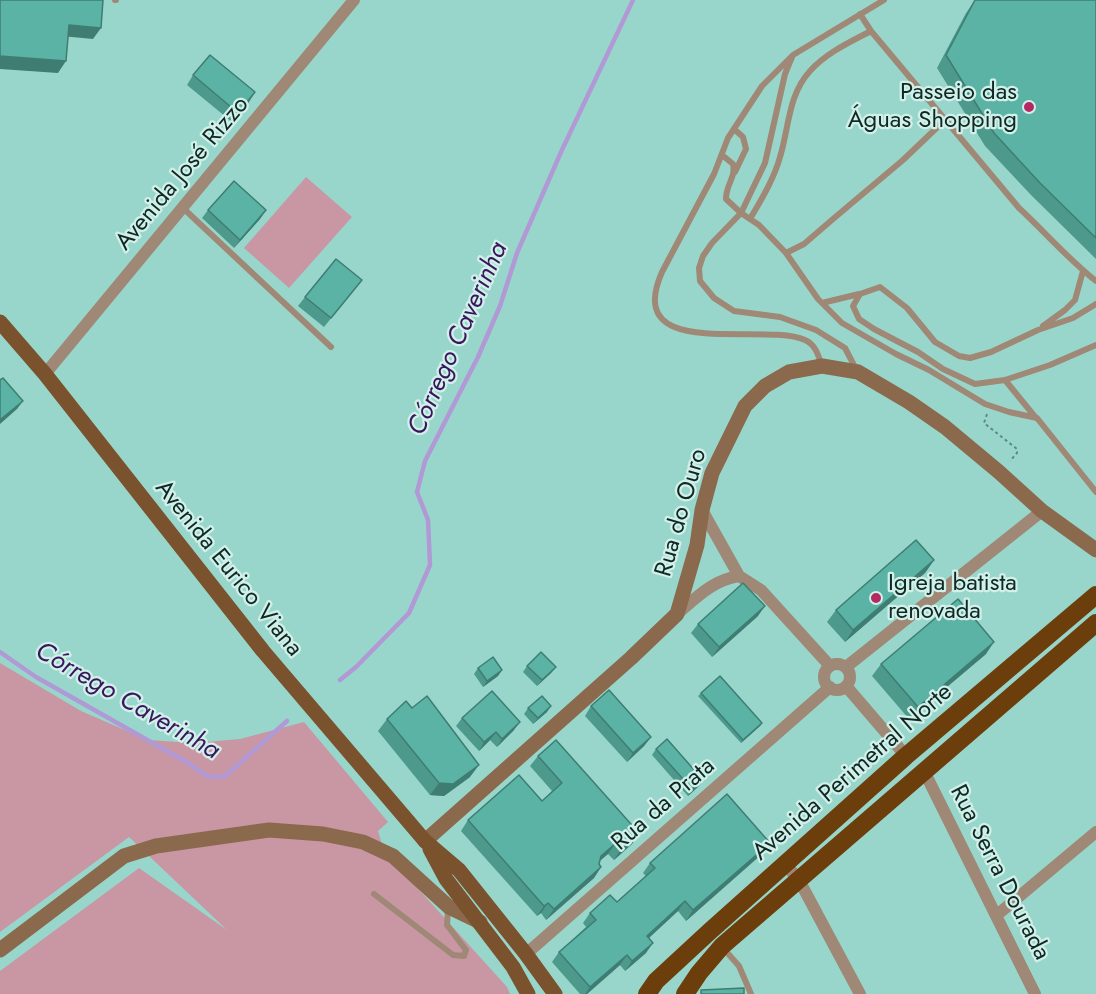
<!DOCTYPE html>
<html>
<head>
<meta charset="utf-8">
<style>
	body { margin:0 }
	canvas { display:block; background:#98d6cb }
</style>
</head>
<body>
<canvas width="1096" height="994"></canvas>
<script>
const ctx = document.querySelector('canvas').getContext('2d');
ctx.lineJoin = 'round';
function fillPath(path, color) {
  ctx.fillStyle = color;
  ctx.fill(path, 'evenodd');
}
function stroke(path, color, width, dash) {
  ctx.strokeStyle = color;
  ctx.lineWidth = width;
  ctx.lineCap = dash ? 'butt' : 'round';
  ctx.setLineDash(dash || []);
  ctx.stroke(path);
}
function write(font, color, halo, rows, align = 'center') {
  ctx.font = font + ' Jost,sans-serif';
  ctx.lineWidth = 4.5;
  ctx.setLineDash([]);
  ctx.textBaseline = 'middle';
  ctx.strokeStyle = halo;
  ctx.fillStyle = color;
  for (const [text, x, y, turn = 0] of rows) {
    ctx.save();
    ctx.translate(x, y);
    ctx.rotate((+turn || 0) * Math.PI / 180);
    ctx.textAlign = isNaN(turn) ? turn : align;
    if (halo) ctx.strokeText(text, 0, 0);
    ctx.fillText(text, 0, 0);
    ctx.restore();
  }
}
fillPath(new Path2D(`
	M 306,177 L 352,217 L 289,288 L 244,248 Z
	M 0,663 L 81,711 L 148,740 L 194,743 L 240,739 L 304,722 L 388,822 L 378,831 L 384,851 L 507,987 L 510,994 L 0,994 L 0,971 L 139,868 L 227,930 L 129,837 L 0,932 Z`), '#c996a3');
stroke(new Path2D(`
	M 0,652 L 36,677 L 188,763 L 207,776 L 224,777 L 287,721
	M 340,680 L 356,667 L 409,613 L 430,565 L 428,520 L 417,492 L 425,461 L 478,357 L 500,306 L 517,253 L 561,152 L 633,0`), '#b099d5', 4.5);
stroke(new Path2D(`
	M 987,414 L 984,423 L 1017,449 L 1017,453 L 1010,461`), '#5c8a82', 2, [3, 3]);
stroke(new Path2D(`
	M 115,0 L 116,0
	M 860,14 L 871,31 L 1019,208 C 1045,232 1068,259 1096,281
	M 792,57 L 785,74 L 765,163 L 741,213 L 712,243 L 703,256 L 699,268 L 700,281 L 714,298 L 734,311 L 780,317 L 816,330 L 845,348 L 856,369
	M 734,129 L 743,137 L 746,149 L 735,172
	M 722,155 L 733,164 C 736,178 726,184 726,199 L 741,213 L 759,225 L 786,253 L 818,299 L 842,323 L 896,354 L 929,370 L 985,404 L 1009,412 L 1037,418 L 1096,492
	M 183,208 L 331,347
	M 750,219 C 761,200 774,179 780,157 C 789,128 788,95 810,71 C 826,53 850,42 871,31
	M 786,253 L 804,244 L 833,219 L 903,160 L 946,119
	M 822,303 L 859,294
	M 1096,304 L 1073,318 L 1038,330 L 991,352 L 970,358 L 959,356 L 935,342 L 907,308 L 880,287 L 860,294 L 853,306 L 859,319 L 874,329 L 918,352 L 943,369 L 975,384 L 1005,380 L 1050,365 L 1096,345
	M 1043,326 L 1065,310 L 1075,300 L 1083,271
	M 822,366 C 818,355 816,345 805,340 C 762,321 622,363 662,272 L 714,174 L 728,138 L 762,86 L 793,55 L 884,0
	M 1005,380 L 1036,418
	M 374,894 L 453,955 L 464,956 L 466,950 L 447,925 L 448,909
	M 724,949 L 739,966 L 751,994`), '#9f8875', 6);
stroke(new Path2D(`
	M 45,374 L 354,0
	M 702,510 L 739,576
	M 677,614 C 697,597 713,580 739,576 L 761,590 L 830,666
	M824 677a13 13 0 1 1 26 0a13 13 0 1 1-26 0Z
	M 846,667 L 1042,511
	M 846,686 L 906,756
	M 924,771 L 1035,994
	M 786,865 L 799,880 L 860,994
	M 997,915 L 1096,832
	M 526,954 L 830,687`), '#9f8875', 12);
stroke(new Path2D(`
	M 425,841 L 631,658 L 677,614 L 697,545 L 702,510 L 712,473 L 745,406 L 765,386 L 789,372 L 822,366 L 858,372 L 909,402 L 945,427 L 999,472 L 1042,511 L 1096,550
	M 0,950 L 124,856 L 156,846 L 269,830 L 323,834 L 363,842 L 393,856 L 449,907 L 480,922`), '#8a694c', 15);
stroke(new Path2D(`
	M 0,322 L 45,374 L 263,651 L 425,841 L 459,870 L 526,954 L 555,994
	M 430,849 L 446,879 L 513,967 L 528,994`), '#7a522d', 15);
stroke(new Path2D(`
	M 647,994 L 656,981 L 709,932 L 906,756 L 1096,595
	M 685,994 L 699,973 L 722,946 L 1096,623`), '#6c3e0b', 18);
fillPath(new Path2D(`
	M 975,0 L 1096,0 L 1096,259 L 1031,195 L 985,146 L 937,68 L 966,13 Z
	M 193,75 L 249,102 L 232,122 L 187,85 Z
	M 208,210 L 266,210 L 260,219 L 234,248 L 202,218 Z
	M 355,289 L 324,327 L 298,306 L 305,297 Z
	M 934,560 L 925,573 L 845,642 L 827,622 L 836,610 Z
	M 758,616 L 712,657 L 691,633 L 698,624 Z
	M 986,654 L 909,719 L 872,676 L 881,664 Z
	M 527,666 L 556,667 L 551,673 L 537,686 L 523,672 Z
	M 478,668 L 502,670 L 498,676 L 483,687 L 474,674 Z
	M 701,693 L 762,723 L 760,726 L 741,743 L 698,696 Z
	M 591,706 L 651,737 L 644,746 L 627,762 L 585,716 Z
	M 528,708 L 547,712 L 533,724 L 524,714 Z
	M 462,718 L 514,730 L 497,747 L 490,740 L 479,751 L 456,726 Z
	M 387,719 L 470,777 L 444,796 L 430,795 L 378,731 Z
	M 656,749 L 699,786 L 688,796 L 652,755 Z
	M 538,756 L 632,844 L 614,860 L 608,854 L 599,861 L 599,864 L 601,867 L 594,878 L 546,920 L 541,913 L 537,916 L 461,831 L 468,820 L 542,801 L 552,791 L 530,766 Z
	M 763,853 L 686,921 L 678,911 L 649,938 L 646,953 L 625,971 L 620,965 L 587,994 L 580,994 L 552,962 L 559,952 L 586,927 L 583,923 L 590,913 L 617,902 L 646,876 L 643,873 L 650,863 Z`), '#4d9a8d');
fillPath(new Path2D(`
	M 69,25 L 101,28 L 93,39 L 61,36 Z
	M 0,56 L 66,61 L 58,73 L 0,69 Z
	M 255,92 L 249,102 L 232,122 L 238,113 Z
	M 266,210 L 260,219 L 234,248 L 240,240 Z
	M 23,401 L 17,409 L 0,424 L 0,420 Z
	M 934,560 L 925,573 L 845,642 L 853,630 Z
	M 765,606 L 758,616 L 712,657 L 719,647 Z
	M 994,642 L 986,654 L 909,719 L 918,707 Z
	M 556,667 L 551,673 L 537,686 L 542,680 Z
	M 502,670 L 498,676 L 483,687 L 487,681 Z
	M 551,706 L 547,712 L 533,724 L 538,718 Z
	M 520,722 L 514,730 L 497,747 L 502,739 Z
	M 762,723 L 760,726 L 741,743 L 743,740 Z
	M 496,732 L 490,740 L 479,751 L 484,742 Z
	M 651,737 L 644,746 L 627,762 L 633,753 Z
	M 479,765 L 470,777 L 444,796 L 430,795 L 439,783 Z
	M 703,780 L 699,786 L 688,796 L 692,789 Z
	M 639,833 L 632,844 L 614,860 L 621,849 Z
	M 616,843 L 608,854 L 594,866 L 601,856 Z
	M 770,843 L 763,853 L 686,921 L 693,910 Z
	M 601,867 L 594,878 L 546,920 L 554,909 Z
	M 685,901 L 678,911 L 640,946 L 647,936 Z
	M 548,903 L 541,913 L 537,916 L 544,906 Z
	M 653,943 L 646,953 L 625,971 L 632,961 Z
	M 627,955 L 620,965 L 587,994 L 585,994 L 590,987 Z`), '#3f7d73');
const building = new Path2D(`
	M 0,0 L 103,0 L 101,28 L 69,25 L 66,61 L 0,56 Z
	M 975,0 L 1096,0 L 1096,238 L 1040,183 L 994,133 L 946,55 Z
	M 210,55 L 255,92 L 238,113 L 193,75 Z
	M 234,181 L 266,210 L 240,240 L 208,210 Z
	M 336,259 L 362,280 L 331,318 L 305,297 Z
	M 3,378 L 23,401 L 0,420 L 0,380 Z
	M 916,540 L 934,560 L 853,630 L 836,610 Z
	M 743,583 L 765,606 L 719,647 L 698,624 Z
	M 958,599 L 994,642 L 918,707 L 881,664 Z
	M 541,652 L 556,667 L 542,680 L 527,666 Z
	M 493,657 L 502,670 L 487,681 L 478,668 Z
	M 720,676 L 762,723 L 743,740 L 701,693 Z
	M 609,690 L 651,737 L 633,753 L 591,706 Z
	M 492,691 L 520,722 L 502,739 L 496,732 L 484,742 L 462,718 Z
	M 427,696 L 479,765 L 453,784 L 439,783 L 387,719 L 406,701 L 412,708 Z
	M 542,696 L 551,706 L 538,718 L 528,708 Z
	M 667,739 L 703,780 L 692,789 L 656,749 Z
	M 556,740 L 639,833 L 621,849 L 616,843 L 601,856 L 599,864 L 601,867 L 554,909 L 548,903 L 544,906 L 468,820 L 519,775 L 542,801 L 562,783 L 538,756 Z
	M 727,794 L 770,843 L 693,910 L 685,901 L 647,936 L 653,943 L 632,961 L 627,955 L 590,987 L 559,952 L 596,920 L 590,913 L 610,895 L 617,902 L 655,868 L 650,863 Z
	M 744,988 L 744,994 L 701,994 L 701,990 Z`);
fillPath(building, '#5ab3a4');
stroke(building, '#3f7d73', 1.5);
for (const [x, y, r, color] of [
	[1029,107,6,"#b52962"],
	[876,598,6,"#b52962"]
]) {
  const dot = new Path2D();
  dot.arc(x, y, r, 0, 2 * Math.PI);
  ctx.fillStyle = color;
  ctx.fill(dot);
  stroke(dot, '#d2f0ea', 2);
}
write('24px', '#0f2824', '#d2f0ea', [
	["Passeio das",1017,93],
	["Águas Shopping",1017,121],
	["Igreja batista",888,584,"left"],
	["renovada",888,612,"left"]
], 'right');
write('24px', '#0f2824', '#d2f0ea', [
	["Avenida José Rizzo",183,174,-50],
	["Rua do Ouro",682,513,-74],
	["Avenida Eurico Viana",228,569,51],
	["Avenida Perimetral Norte",853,773,-41],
	["Rua da Prata",664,805,-41],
	["Rua Serra Dourada",999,873,63]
]);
write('italic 26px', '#39175d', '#d2f0ea', [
	["Córrego Caverinha",459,339,-66],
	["Córrego Caverinha",127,702,30]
]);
</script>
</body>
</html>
